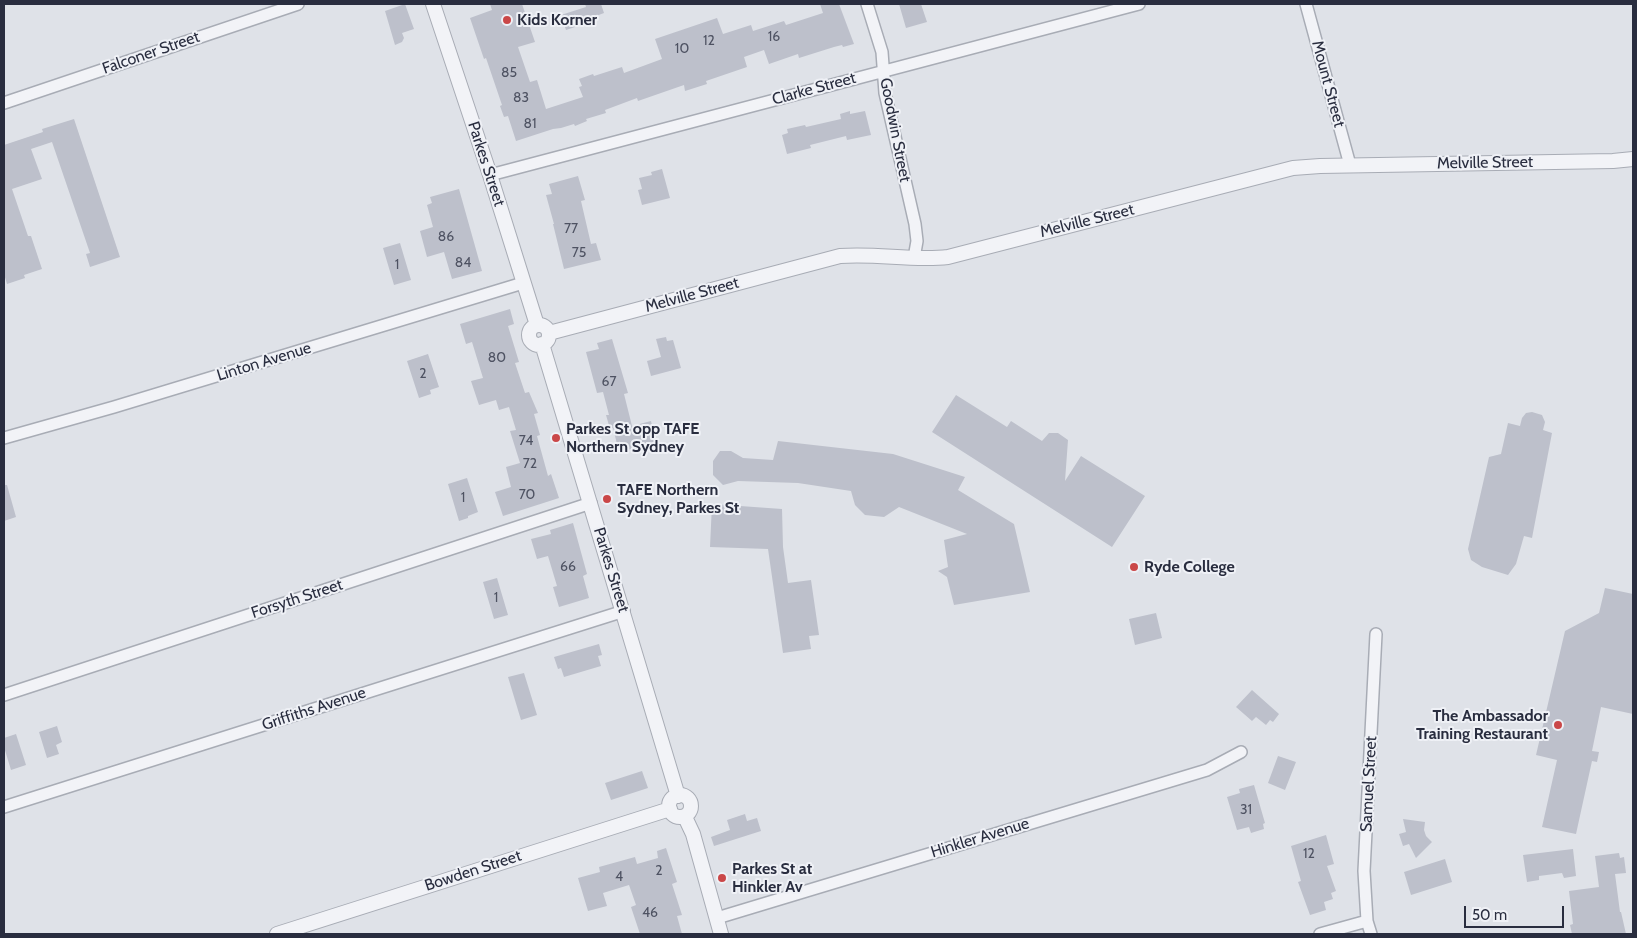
<!DOCTYPE html>
<html>
<head>
<meta charset="utf-8">
<style>
	body { margin:0 }
	#map { position:relative; width:1637px; height:938px; overflow:hidden; background:#dfe2e8; font-family:Cabin,sans-serif }
	canvas { display:block }
	.frame { position:absolute; inset:0; border:5px solid #292d3f; pointer-events:none }
	.scale { position:absolute; left:1464px; top:906px; width:100px; height:22px; box-sizing:border-box; border:2px solid #292d3f; border-top:0; padding-left:6px; font-size:15px; line-height:18px; white-space:nowrap; color:#292d3f; -webkit-text-stroke:4px #eff1f6; paint-order:stroke }
</style>
</head>
<body>
<div id="map">
<canvas width="1637" height="938"></canvas>
<div class="frame"></div>
<div class="scale">50 m</div>
</div>
<script>
const ctx = document.querySelector('canvas').getContext('2d');
ctx.lineJoin = 'round';
function fillPath(path, color) {
  ctx.fillStyle = color;
  ctx.fill(path, 'evenodd');
}
function stroke(path, color, width, dash) {
  ctx.strokeStyle = color;
  ctx.lineWidth = width;
  ctx.lineCap = dash ? 'butt' : 'round';
  ctx.setLineDash(dash || []);
  ctx.stroke(path);
}
function write(font, color, halo, rows, align = 'center') {
  ctx.font = font + ' Cabin,sans-serif';
  ctx.lineWidth = 4;
  ctx.setLineDash([]);
  ctx.textBaseline = 'middle';
  ctx.strokeStyle = halo;
  ctx.fillStyle = color;
  for (const [text, x, y, turn = 0] of rows) {
    ctx.save();
    ctx.translate(x, y);
    ctx.rotate((+turn || 0) * Math.PI / 180);
    ctx.textAlign = isNaN(turn) ? turn : align;
    if (halo) ctx.strokeText(text, 0, 0);
    ctx.fillText(text, 0, 0);
    ctx.restore();
  }
}
fillPath(new Path2D(`
	M 405,4 L 414,29 L 402,33 L 404,38 L 402,42 L 395,45 L 385,11 Z
	M 490,4 L 522,4 L 535,42 L 518,47 L 530,82 L 537,80 L 546,109 L 583,97 L 579,87 L 582,86 L 579,79 L 593,74 L 594,76 L 622,67 L 624,73 L 662,59 L 655,39 L 717,18 L 723,34 L 751,25 L 753,31 L 784,21 L 786,25 L 823,13 L 820,4 L 839,4 L 854,44 L 843,47 L 842,45 L 834,47 L 799,58 L 798,54 L 769,64 L 764,50 L 744,57 L 747,67 L 706,81 L 707,84 L 685,91 L 684,85 L 638,101 L 637,98 L 605,110 L 606,113 L 586,119 L 587,121 L 575,126 L 574,124 L 561,128 L 553,129 L 516,141 L 508,116 L 504,117 L 500,106 L 502,105 L 486,58 L 484,59 L 470,18 L 492,10 Z
	M 585,4 L 601,4 L 604,13 L 580,22 L 581,25 L 566,30 L 561,15 L 586,7 Z
	M 899,4 L 921,4 L 927,22 L 906,28 Z
	M 850,111 L 850,114 L 865,111 L 871,135 L 847,140 L 846,136 L 810,145 L 811,148 L 787,154 L 782,135 L 788,133 L 787,129 L 805,125 L 806,127 L 841,119 L 840,114 Z
	M 74,119 L 120,257 L 90,267 L 86,254 L 90,253 L 52,142 L 31,149 L 42,179 L 12,189 L 28,236 L 31,236 L 42,269 L 24,275 L 25,278 L 7,284 L 4,274 L 4,145 L 43,132 L 42,129 Z
	M 662,169 L 670,198 L 642,205 L 638,190 L 642,189 L 639,178 L 652,175 L 651,172 Z
	M 578,176 L 585,200 L 581,201 L 591,244 L 596,243 L 601,260 L 564,269 L 553,224 L 554,224 L 546,195 L 552,194 L 549,184 Z
	M 459,189 L 482,271 L 452,279 L 444,252 L 427,257 L 420,231 L 433,227 L 427,205 L 432,203 L 430,197 Z
	M 400,243 L 411,280 L 394,285 L 383,248 Z
	M 510,309 L 514,324 L 508,326 L 519,362 L 515,363 L 525,393 L 529,392 L 538,413 L 534,414 L 540,435 L 537,436 L 548,476 L 551,474 L 559,498 L 503,516 L 495,492 L 511,487 L 506,467 L 520,463 L 510,431 L 516,430 L 509,407 L 499,410 L 496,400 L 479,405 L 471,381 L 483,378 L 472,342 L 466,344 L 460,324 Z
	M 666,337 L 667,341 L 673,340 L 681,368 L 651,376 L 647,361 L 661,357 L 656,339 Z
	M 612,339 L 628,393 L 624,394 L 632,426 L 651,421 L 656,443 L 619,452 L 613,428 L 610,429 L 606,415 L 609,415 L 603,392 L 597,393 L 586,352 L 599,349 L 597,343 Z
	M 428,354 L 439,387 L 430,390 L 431,394 L 419,398 L 407,361 Z
	M 956,395 L 1007,427 L 1011,421 L 1042,441 L 1049,433 L 1058,433 L 1068,440 L 1065,481 L 1081,456 L 1145,496 L 1112,547 L 932,432 Z
	M 1532,412 L 1542,415 L 1545,422 L 1543,430 L 1552,433 L 1532,538 L 1524,536 L 1516,564 L 1508,575 L 1482,567 L 1471,560 L 1468,549 L 1489,457 L 1501,454 L 1508,423 L 1520,426 L 1522,418 L 1526,413 Z
	M 778,441 L 893,454 L 965,477 L 958,490 L 1014,524 L 1030,592 L 954,605 L 947,577 L 938,571 L 948,567 L 944,540 L 967,534 L 899,507 L 884,517 L 865,515 L 855,505 L 851,491 L 798,483 L 738,481 L 723,485 L 713,475 L 713,461 L 720,451 L 731,451 L 743,458 L 773,460 Z
	M 467,478 L 478,512 L 468,516 L 468,518 L 459,521 L 448,484 Z
	M 4,485 L 7,485 L 16,517 L 4,521 Z
	M 712,504 L 782,509 L 783,547 L 788,583 L 811,580 L 819,635 L 809,636 L 811,649 L 783,653 L 768,549 L 710,547 Z
	M 573,523 L 587,574 L 583,576 L 589,598 L 559,607 L 553,587 L 557,586 L 548,556 L 537,559 L 531,539 L 551,534 L 550,530 Z
	M 497,578 L 508,615 L 494,619 L 483,582 Z
	M 1605,588 L 1633,594 L 1633,714 L 1601,707 L 1592,751 L 1599,752 L 1597,762 L 1592,761 L 1576,834 L 1542,827 L 1557,760 L 1536,755 L 1565,631 L 1599,613 Z
	M 1156,613 L 1162,638 L 1135,645 L 1129,619 Z
	M 599,644 L 602,655 L 598,656 L 601,666 L 564,677 L 561,668 L 558,669 L 554,657 Z
	M 524,673 L 537,715 L 521,720 L 508,677 Z
	M 1252,690 L 1279,714 L 1273,722 L 1270,720 L 1266,725 L 1256,717 L 1252,721 L 1236,707 Z
	M 57,726 L 62,742 L 56,745 L 59,754 L 47,758 L 39,732 Z
	M 16,734 L 26,765 L 11,770 L 4,747 L 4,738 Z
	M 1278,756 L 1296,762 L 1285,790 L 1268,783 Z
	M 642,771 L 648,788 L 611,800 L 605,783 Z
	M 1254,785 L 1265,823 L 1263,824 L 1264,829 L 1251,833 L 1249,827 L 1237,830 L 1227,797 L 1240,793 L 1239,789 Z
	M 745,814 L 747,821 L 757,818 L 761,831 L 714,846 L 711,837 L 730,830 L 727,820 Z
	M 1403,819 L 1425,822 L 1424,830 L 1426,836 L 1432,842 L 1416,858 L 1409,844 L 1403,846 L 1399,834 L 1406,832 Z
	M 1326,835 L 1334,864 L 1327,866 L 1336,891 L 1331,893 L 1333,899 L 1324,902 L 1326,910 L 1310,915 L 1298,882 L 1301,881 L 1291,846 Z
	M 666,848 L 677,882 L 672,884 L 682,915 L 677,916 L 682,934 L 640,934 L 631,907 L 636,905 L 629,885 L 603,893 L 607,906 L 588,911 L 578,878 L 600,872 L 599,867 L 635,857 L 637,864 L 658,858 L 657,851 Z
	M 1573,849 L 1576,876 L 1564,878 L 1562,873 L 1539,876 L 1539,880 L 1527,882 L 1523,855 Z
	M 1619,853 L 1620,858 L 1624,857 L 1626,873 L 1615,874 L 1620,912 L 1621,912 L 1626,934 L 1572,934 L 1570,925 L 1573,924 L 1569,891 L 1599,887 L 1595,856 Z
	M 1445,859 L 1452,882 L 1411,895 L 1404,872 Z`), '#bdc0cb');
const minor = new Path2D(`
	M 867,4 L 882,52 L 885,93 L 915,224 L 917,241 L 914,258
	M 1306,4 L 1350,165
	M 4,103 L 298,4
	M 490,175 L 1139,4
	M 4,438 L 114,407 L 523,283
	M 4,695 L 591,503
	M 4,807 L 624,611
	M 717,918 L 1207,770 L 1241,752
	M 1320,934 L 1367,921
	M 1371,934 L 1367,921 L 1364,871 L 1376,634`);
const tertiary = new Path2D(`
	M 433,4 L 490,175 L 537,325
	M529 335a10 10 0 1 1 20 0a10 10 0 1 1-20 0Z
	M 549,333 L 840,256 C 877,253 912,261 948,257 L 1293,168 L 1320,166 L 1613,161 L 1633,159
	M 542,344 L 678,796
	M669 806a11 11 0 1 1 22 0a11 11 0 1 1-22 0Z
	M 685,817 L 693,834 L 721,934
	M 277,934 L 670,809`);
stroke(minor, '#a8acb5', 14);
stroke(tertiary, '#a8acb5', 16);
stroke(minor, '#f2f3f7', 11);
stroke(tertiary, '#f2f3f7', 14);
for (const [x, y, r, color] of [
	[507,20,5,"#ca4748"],
	[556,438,5,"#ca4748"],
	[607,499,5,"#ca4748"],
	[1134,567,5,"#ca4748"],
	[1558,725,5,"#ca4748"],
	[722,878,5,"#ca4748"]
]) {
  const dot = new Path2D();
  dot.arc(x, y, r, 0, 2 * Math.PI);
  ctx.fillStyle = color;
  ctx.fill(dot);
  stroke(dot, '#eff1f6', 2);
}
write('14px', '#4e5262', null, [
	["16",774,37],
	["12",709,41],
	["10",682,49],
	["85",509,73],
	["83",521,98],
	["81",530,124],
	["77",571,229],
	["86",446,237],
	["75",579,253],
	["84",463,263],
	["1",397,265],
	["80",497,358],
	["2",423,374],
	["67",609,382],
	["74",526,441],
	["72",530,464],
	["70",527,495],
	["1",463,498],
	["66",568,567],
	["1",496,598],
	["31",1246,810],
	["12",1309,854],
	["2",659,871],
	["4",619,877],
	["46",650,913]
]);
write('bold 16px', '#292d3f', '#eff1f6', [
	["Kids Korner",517,20],
	["Parkes St opp TAFE",566,429],
	["Northern Sydney",566,447],
	["TAFE Northern",617,490],
	["Sydney, Parkes St",617,508],
	["Ryde College",1144,567],
	["The Ambassador",1548,716,"right"],
	["Training Restaurant",1548,734,"right"],
	["Parkes St at",732,869],
	["Hinkler Av",732,887]
], 'left');
write('16px', '#292d3f', '#eff1f6', [
	["Falconer Street",151,53,-19],
	["Mount Street",1328,84,75],
	["Clarke Street",814,89,-15],
	["Goodwin Street",895,130,79],
	["Melville Street",1485,163,-1],
	["Parkes Street",486,164,72],
	["Melville Street",1087,221,-14],
	["Melville Street",692,295,-15],
	["Linton Avenue",264,362,-17],
	["Parkes Street",611,570,73],
	["Forsyth Street",297,599,-18],
	["Griffiths Avenue",314,709,-18],
	["Samuel Street",1369,784,-87],
	["Hinkler Avenue",980,838,-17],
	["Bowden Street",473,871,-18]
]);
</script>
</body>
</html>
